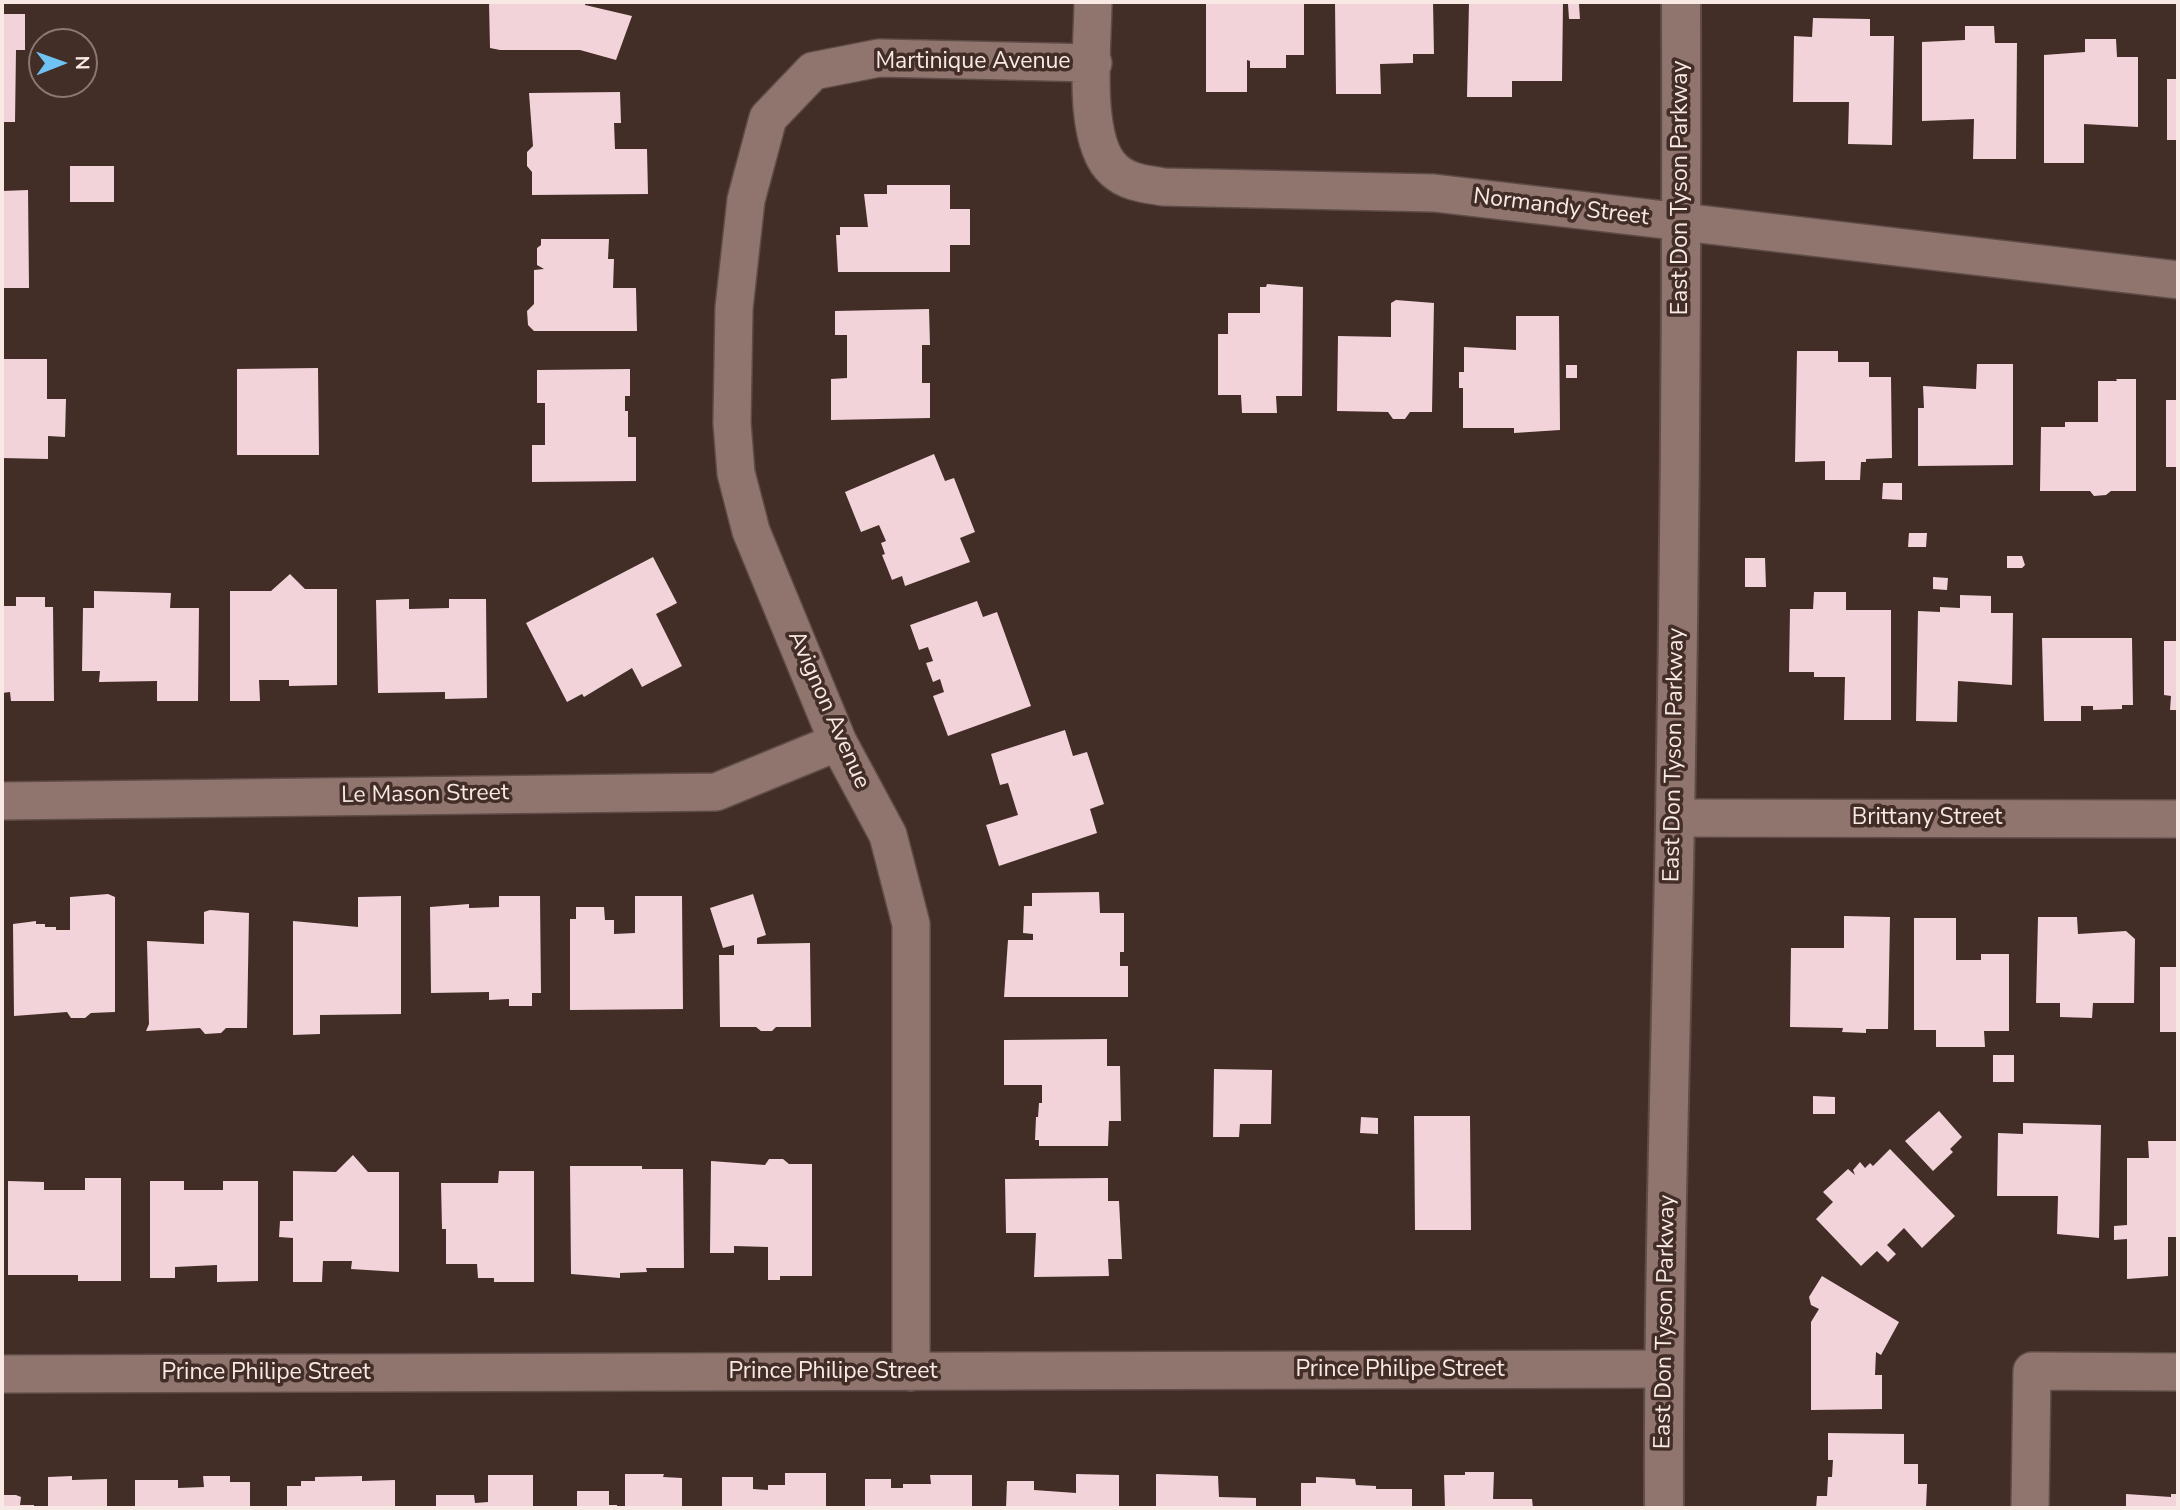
<!DOCTYPE html>
<html>
<head>
<meta charset="utf-8">
<style>
	body { margin:0 }
	#map { position:relative; width:2180px; height:1510px; overflow:hidden; background:#432d27; font-family:"Nunito Sans",sans-serif }
	canvas { display:block }
	.frame { position:absolute; inset:0; border:4px solid #f8e9e5; pointer-events:none }
	.north { position:absolute; left:28px; top:28px; width:70px; height:70px; box-sizing:border-box; background:#432d27; border:2px solid #8b7873; border-radius:50%; rotate:89deg; font-size:19px; font-weight:700; line-height:28px; text-align:center; color:#f8e9e5 }
	.north::after { content:''; display:block; margin:auto; width:24px; height:32px; background:#6fc2f4; clip-path:polygon(50% 0,100% 100%,50% 72%,0 100%) }
</style>
</head>
<body>
<div id="map">
<canvas width="2180" height="1510"></canvas>
<div class="frame"></div>
<div class="north">N</div>
</div>
<script>
const ctx = document.querySelector('canvas').getContext('2d');
ctx.lineJoin = 'round';
function fillPath(path, color) {
  ctx.fillStyle = color;
  ctx.fill(path, 'evenodd');
}
function stroke(path, color, width, dash) {
  ctx.strokeStyle = color;
  ctx.lineWidth = width;
  ctx.lineCap = dash ? 'butt' : 'round';
  ctx.setLineDash(dash || []);
  ctx.stroke(path);
}
function write(font, color, halo, rows, align = 'center') {
  ctx.font = font + ' "Nunito Sans",sans-serif';
  ctx.lineWidth = 7;
  ctx.setLineDash([]);
  ctx.textBaseline = 'middle';
  ctx.strokeStyle = halo;
  ctx.fillStyle = color;
  for (const [text, x, y, turn = 0] of rows) {
    ctx.save();
    ctx.translate(x, y);
    ctx.rotate((+turn || 0) * Math.PI / 180);
    ctx.textAlign = isNaN(turn) ? turn : align;
    if (halo) ctx.strokeText(text, 0, 0);
    ctx.fillText(text, 0, 0);
    ctx.restore();
  }
}
fillPath(new Path2D(`
	M 489,2 L 585,2 L 585,5 L 632,16 L 616,60 L 580,50 L 500,50 L 490,48 Z
	M 1206,2 L 1304,2 L 1304,55 L 1286,55 L 1286,68 L 1250,68 L 1250,61 L 1247,60 L 1247,92 L 1206,92 Z
	M 1335,2 L 1433,2 L 1434,54 L 1413,54 L 1413,63 L 1380,64 L 1381,94 L 1336,94 Z
	M 1469,2 L 1563,2 L 1562,81 L 1512,81 L 1512,97 L 1467,97 Z
	M 1568,4 L 1579,4 L 1580,19 L 1569,19 Z
	M 2,14 L 25,14 L 25,50 L 16,50 L 15,122 L 2,122 Z
	M 1813,18 L 1870,19 L 1870,36 L 1894,36 L 1892,145 L 1848,144 L 1849,102 L 1793,102 L 1794,36 L 1812,37 Z
	M 1965,26 L 1994,26 L 1995,43 L 2017,43 L 2016,159 L 1973,159 L 1974,119 L 1922,121 L 1922,42 L 1965,40 Z
	M 2085,39 L 2116,39 L 2117,57 L 2138,57 L 2138,127 L 2084,124 L 2084,163 L 2044,163 L 2044,55 L 2085,52 Z
	M 2167,79 L 2178,79 L 2178,140 L 2167,140 Z
	M 620,92 L 621,123 L 614,123 L 615,149 L 647,149 L 648,194 L 532,195 L 532,172 L 527,166 L 527,152 L 533,146 L 529,93 Z
	M 70,166 L 114,166 L 114,202 L 70,202 Z
	M 887,185 L 950,185 L 950,209 L 970,209 L 970,245 L 950,245 L 950,272 L 838,272 L 836,235 L 840,235 L 840,227 L 868,227 L 864,194 L 887,194 Z
	M 28,190 L 29,288 L 2,288 L 2,191 Z
	M 541,239 L 609,239 L 608,259 L 614,259 L 613,288 L 636,288 L 637,331 L 534,331 L 528,325 L 527,311 L 534,304 L 534,270 L 544,269 L 537,265 L 537,248 L 541,245 Z
	M 1267,284 L 1303,287 L 1302,396 L 1276,396 L 1277,413 L 1242,413 L 1241,395 L 1218,395 L 1218,334 L 1228,334 L 1228,313 L 1260,313 L 1260,287 L 1266,287 Z
	M 1396,300 L 1434,303 L 1432,412 L 1410,412 L 1405,419 L 1393,419 L 1388,412 L 1337,411 L 1338,336 L 1391,337 L 1391,303 Z
	M 929,309 L 930,345 L 922,345 L 922,383 L 930,383 L 930,418 L 831,420 L 831,379 L 847,378 L 847,335 L 835,335 L 835,311 Z
	M 1516,316 L 1559,316 L 1560,430 L 1514,433 L 1514,428 L 1463,428 L 1463,388 L 1459,388 L 1459,372 L 1464,372 L 1464,347 L 1516,350 Z
	M 1797,351 L 1838,351 L 1838,362 L 1869,362 L 1869,377 L 1891,377 L 1892,458 L 1866,459 L 1866,462 L 1861,462 L 1860,480 L 1825,480 L 1825,461 L 1795,462 Z
	M 2,359 L 47,359 L 47,399 L 66,399 L 65,437 L 48,436 L 48,459 L 2,458 Z
	M 1977,364 L 2013,364 L 2013,465 L 1918,466 L 1918,408 L 1924,408 L 1923,386 L 1976,389 Z
	M 1566,365 L 1577,365 L 1577,378 L 1566,378 Z
	M 318,368 L 319,455 L 237,455 L 237,369 Z
	M 630,369 L 630,396 L 625,396 L 625,411 L 628,411 L 628,437 L 636,437 L 636,481 L 532,482 L 532,445 L 545,445 L 545,403 L 537,403 L 537,370 Z
	M 2116,379 L 2136,379 L 2136,491 L 2111,491 L 2106,495 L 2094,496 L 2090,491 L 2040,491 L 2041,427 L 2065,427 L 2065,422 L 2098,422 L 2098,381 L 2117,381 Z
	M 2166,400 L 2178,400 L 2178,467 L 2166,467 Z
	M 934,454 L 945,481 L 954,478 L 975,532 L 960,538 L 970,562 L 905,586 L 902,576 L 892,580 L 882,555 L 885,554 L 881,543 L 886,541 L 879,525 L 861,532 L 845,492 Z
	M 1883,483 L 1902,483 L 1902,500 L 1882,499 Z
	M 1909,533 L 1927,533 L 1926,547 L 1908,547 Z
	M 2007,556 L 2022,556 L 2025,565 L 2022,568 L 2007,568 Z
	M 653,557 L 677,603 L 656,614 L 682,666 L 642,687 L 632,668 L 584,697 L 582,694 L 567,702 L 526,623 Z
	M 1745,558 L 1765,558 L 1766,587 L 1745,587 Z
	M 290,574 L 305,589 L 337,589 L 337,685 L 289,686 L 289,680 L 259,680 L 260,701 L 230,701 L 230,591 L 271,591 Z
	M 1933,577 L 1948,578 L 1947,590 L 1933,589 Z
	M 94,591 L 171,593 L 170,608 L 199,608 L 198,701 L 157,701 L 157,681 L 99,682 L 100,671 L 82,671 L 83,608 L 94,608 Z
	M 1814,592 L 1846,592 L 1846,610 L 1891,610 L 1891,720 L 1844,720 L 1845,677 L 1814,677 L 1814,672 L 1789,672 L 1790,609 L 1813,609 Z
	M 1960,595 L 1991,596 L 1991,613 L 2013,613 L 2012,685 L 1958,681 L 1957,722 L 1916,721 L 1918,611 L 1940,612 L 1940,607 L 1960,608 Z
	M 16,597 L 45,597 L 45,607 L 53,607 L 54,701 L 11,701 L 10,692 L 2,693 L 2,606 L 16,606 Z
	M 409,599 L 409,609 L 449,608 L 449,599 L 486,599 L 487,698 L 445,699 L 445,692 L 378,693 L 376,600 Z
	M 977,601 L 983,617 L 997,612 L 1031,706 L 948,736 L 933,696 L 944,692 L 940,679 L 933,682 L 926,663 L 933,661 L 928,647 L 919,650 L 910,625 Z
	M 2042,638 L 2132,638 L 2133,705 L 2122,705 L 2122,709 L 2093,710 L 2093,706 L 2081,706 L 2081,721 L 2044,721 Z
	M 2164,641 L 2178,641 L 2178,710 L 2170,710 L 2171,696 L 2164,695 Z
	M 1065,730 L 1073,756 L 1087,752 L 1104,804 L 1090,809 L 1097,833 L 999,866 L 986,825 L 1018,815 L 1008,783 L 1000,785 L 991,754 Z
	M 1099,892 L 1100,913 L 1124,913 L 1124,952 L 1120,952 L 1120,966 L 1128,966 L 1128,997 L 1004,997 L 1008,940 L 1033,940 L 1033,934 L 1023,933 L 1024,906 L 1032,906 L 1032,893 Z
	M 108,894 L 115,897 L 115,1012 L 91,1013 L 85,1018 L 71,1018 L 67,1012 L 14,1016 L 13,924 L 36,921 L 36,924 L 45,924 L 45,927 L 56,927 L 56,930 L 70,930 L 70,897 Z
	M 753,894 L 766,935 L 757,938 L 757,944 L 810,943 L 811,1027 L 776,1027 L 772,1031 L 761,1031 L 756,1027 L 720,1027 L 719,955 L 734,955 L 734,945 L 723,948 L 710,908 Z
	M 401,896 L 401,1014 L 320,1015 L 320,1034 L 293,1035 L 293,921 L 358,927 L 358,897 Z
	M 499,896 L 540,896 L 541,993 L 532,993 L 532,1006 L 509,1006 L 509,999 L 489,1000 L 489,992 L 431,993 L 430,907 L 469,904 L 469,908 L 499,907 Z
	M 635,896 L 682,896 L 683,1009 L 570,1010 L 570,919 L 576,919 L 576,907 L 604,907 L 605,920 L 614,920 L 614,934 L 635,933 Z
	M 210,910 L 249,913 L 247,1028 L 226,1028 L 221,1033 L 205,1034 L 200,1028 L 146,1031 L 149,1024 L 147,941 L 204,944 L 204,912 Z
	M 1844,916 L 1890,917 L 1888,1029 L 1866,1029 L 1866,1033 L 1842,1032 L 1843,1028 L 1790,1027 L 1791,948 L 1844,948 Z
	M 2038,917 L 2077,917 L 2078,934 L 2126,931 L 2135,939 L 2134,1003 L 2093,1003 L 2092,1018 L 2060,1017 L 2060,1003 L 2036,1003 Z
	M 1914,918 L 1956,918 L 1956,960 L 1981,960 L 1981,954 L 2009,954 L 2009,1031 L 1984,1031 L 1985,1047 L 1936,1047 L 1936,1030 L 1914,1030 Z
	M 2160,967 L 2178,967 L 2178,1032 L 2160,1032 Z
	M 1107,1039 L 1107,1066 L 1120,1066 L 1121,1121 L 1109,1121 L 1108,1146 L 1039,1146 L 1039,1140 L 1035,1140 L 1036,1117 L 1038,1117 L 1039,1103 L 1042,1103 L 1042,1085 L 1004,1085 L 1004,1040 Z
	M 1993,1055 L 2014,1055 L 2014,1082 L 1993,1082 Z
	M 1214,1069 L 1272,1070 L 1271,1124 L 1240,1124 L 1239,1137 L 1213,1137 Z
	M 1813,1096 L 1835,1097 L 1835,1114 L 1813,1114 Z
	M 1939,1111 L 1962,1137 L 1950,1149 L 1953,1152 L 1933,1171 L 1905,1141 Z
	M 1414,1116 L 1470,1116 L 1471,1230 L 1415,1230 Z
	M 1361,1117 L 1378,1118 L 1378,1134 L 1360,1133 Z
	M 2023,1123 L 2101,1125 L 2099,1238 L 2057,1234 L 2058,1196 L 1997,1196 L 1998,1133 L 2023,1134 Z
	M 2148,1141 L 2178,1141 L 2178,1237 L 2168,1237 L 2168,1276 L 2127,1279 L 2127,1239 L 2114,1240 L 2114,1226 L 2127,1225 L 2127,1158 L 2149,1158 Z
	M 1890,1149 L 1955,1216 L 1922,1248 L 1904,1228 L 1887,1245 L 1896,1254 L 1888,1262 L 1877,1251 L 1861,1266 L 1816,1219 L 1833,1202 L 1823,1192 L 1848,1169 L 1855,1175 L 1853,1170 L 1860,1162 L 1865,1168 L 1870,1163 L 1873,1166 Z
	M 353,1155 L 368,1172 L 399,1172 L 399,1272 L 351,1269 L 352,1261 L 323,1261 L 322,1282 L 293,1282 L 293,1238 L 279,1237 L 280,1221 L 293,1221 L 293,1171 L 336,1172 Z
	M 769,1159 L 783,1159 L 789,1164 L 812,1164 L 812,1276 L 780,1276 L 780,1280 L 768,1280 L 768,1247 L 734,1246 L 734,1253 L 710,1253 L 711,1161 L 765,1165 Z
	M 570,1166 L 642,1166 L 642,1169 L 683,1169 L 684,1268 L 646,1268 L 647,1272 L 620,1273 L 620,1278 L 571,1274 Z
	M 499,1171 L 534,1171 L 534,1282 L 494,1282 L 494,1278 L 478,1278 L 477,1264 L 446,1264 L 446,1229 L 442,1229 L 441,1183 L 498,1183 Z
	M 85,1178 L 121,1178 L 121,1281 L 78,1281 L 78,1275 L 8,1275 L 8,1181 L 44,1182 L 44,1190 L 85,1190 Z
	M 1108,1178 L 1108,1201 L 1119,1201 L 1122,1259 L 1108,1259 L 1109,1276 L 1034,1277 L 1036,1233 L 1006,1233 L 1005,1179 Z
	M 150,1181 L 184,1181 L 184,1190 L 223,1190 L 223,1181 L 258,1181 L 258,1281 L 217,1282 L 217,1265 L 175,1267 L 175,1278 L 150,1278 Z
	M 1822,1276 L 1899,1322 L 1881,1355 L 1876,1352 L 1875,1375 L 1882,1375 L 1882,1409 L 1811,1410 L 1811,1322 L 1819,1309 L 1811,1305 L 1809,1297 Z
	M 1828,1433 L 1904,1434 L 1904,1464 L 1918,1464 L 1918,1484 L 1927,1484 L 1926,1508 L 1816,1508 L 1817,1496 L 1827,1496 L 1828,1477 L 1832,1477 L 1833,1460 L 1828,1460 Z
	M 1465,1472 L 1494,1472 L 1493,1499 L 1532,1499 L 1533,1508 L 1445,1508 L 1444,1475 L 1465,1475 Z
	M 785,1473 L 826,1473 L 826,1508 L 722,1508 L 722,1477 L 753,1477 L 753,1489 L 768,1490 L 768,1485 L 785,1485 Z
	M 625,1474 L 664,1474 L 663,1477 L 682,1478 L 682,1508 L 625,1508 Z
	M 1076,1474 L 1119,1475 L 1119,1508 L 1006,1508 L 1007,1481 L 1034,1481 L 1034,1490 L 1076,1493 Z
	M 1156,1474 L 1218,1476 L 1219,1497 L 1256,1498 L 1256,1508 L 1156,1508 Z
	M 488,1475 L 533,1475 L 533,1508 L 436,1508 L 436,1495 L 474,1495 L 475,1503 L 488,1502 Z
	M 930,1475 L 972,1475 L 972,1508 L 865,1508 L 865,1479 L 891,1479 L 891,1488 L 903,1488 L 903,1484 L 931,1484 Z
	M 72,1476 L 72,1480 L 107,1479 L 107,1508 L 48,1508 L 48,1477 Z
	M 203,1476 L 230,1476 L 230,1482 L 250,1482 L 250,1508 L 135,1508 L 135,1480 L 178,1480 L 178,1488 L 204,1487 Z
	M 362,1476 L 362,1481 L 395,1480 L 395,1508 L 287,1508 L 287,1486 L 301,1486 L 301,1481 L 315,1481 L 315,1477 Z
	M 1316,1477 L 1355,1479 L 1356,1485 L 1376,1486 L 1376,1489 L 1412,1489 L 1412,1508 L 1301,1508 L 1301,1483 L 1316,1483 Z
	M 577,1491 L 609,1491 L 609,1505 L 617,1505 L 617,1508 L 577,1508 Z
	M 2126,1494 L 2171,1497 L 2171,1494 L 2178,1494 L 2178,1508 L 2126,1508 Z
	M 2,1495 L 16,1495 L 21,1497 L 20,1505 L 34,1505 L 34,1508 L 2,1508 Z`), '#f1d3d9');
const street = new Path2D(`
	M 1093,2 C 1093,43 1081,141 1114,170 C 1128,183 1146,184 1164,187 L 1434,193 L 2178,280
	M 2,801 L 716,792 L 838,742
	M 1675,818 L 2178,819
	M 911,1372 L 911,924 L 888,835 L 838,742 L 751,531 L 736,473 L 732,423 L 734,308 L 746,200 L 768,118 L 813,71 L 879,58 L 1093,63
	M 2,1374 L 1663,1369
	M 2030,1508 L 2032,1371 L 2178,1372`);
const secondary = new Path2D(`
	M 1664,1508 C 1663,1279 1671,1049 1675,819 C 1680,547 1682,274 1681,2`);
stroke(street, '#5f4c47', 40);
stroke(secondary, '#5f4c47', 42);
stroke(street, '#8f756e', 37);
stroke(secondary, '#8f756e', 38);
write('23px', '#f8e9e5', '#432d27', [
	["Martinique Avenue",973,62],
	["East Don Tyson Parkway",1681,188,-90],
	["Normandy Street",1561,208,7],
	["Avignon Avenue",828,710,66],
	["East Don Tyson Parkway",1675,755,-89],
	["Le Mason Street",425,795,-1],
	["Brittany Street",1927,818],
	["East Don Tyson Parkway",1666,1322,-89],
	["Prince Philipe Street",1400,1370],
	["Prince Philipe Street",833,1372],
	["Prince Philipe Street",266,1373]
]);
</script>
</body>
</html>
